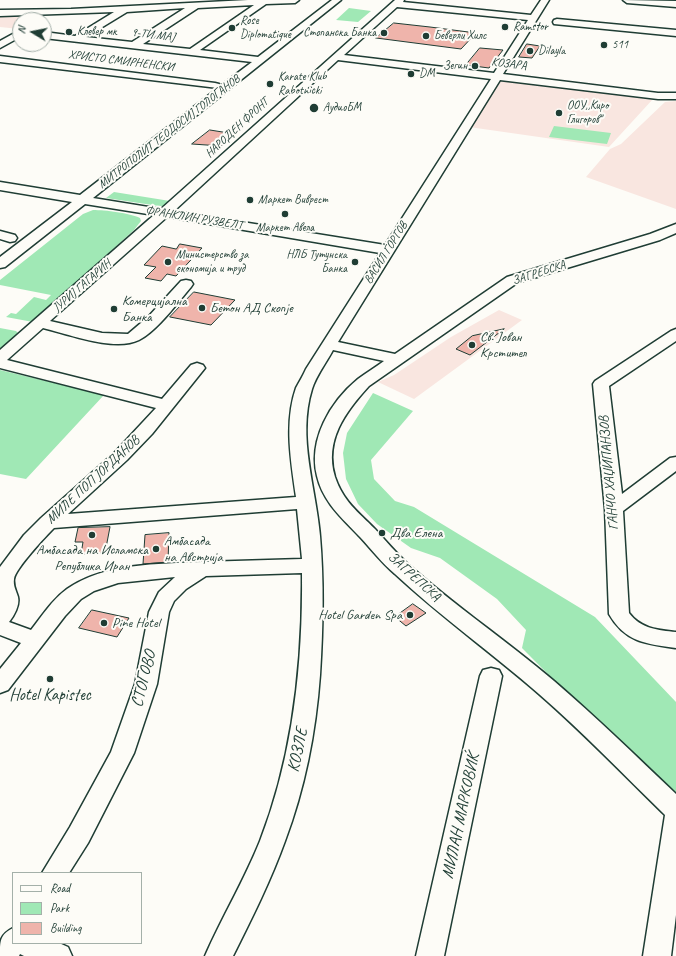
<!DOCTYPE html>
<html>
<head>
<meta charset="utf-8">
<style>
	body { margin:0 }
	#map { position:relative; width:676px; height:956px; overflow:hidden; background:#fdfcf7; font-family:Caveat,sans-serif }
	canvas { display:block }
	.legend { position:absolute; left:12px; top:872px; width:130px; height:72px; box-sizing:border-box; background:#fdfcf7; border:1px solid #a4b0a9; margin:0; padding:5px 7px; list-style:none; font-size:12px; color:#1f3d34 }
	.legend li { display:flex; align-items:center; gap:8px; height:20px }
	.legend b { width:20px; border:1px solid #a4b0a9 }
	.north { position:absolute; left:12px; top:12px; width:40px; height:40px; box-sizing:border-box; background:#fdfcf7; border:1px solid #a4b0a9; border-radius:50%; rotate:280deg; font-size:11px; font-weight:700; line-height:16px; text-align:center; color:#1f3d34 }
	.north::after { content:''; display:block; margin:auto; width:14px; height:18px; background:#1f3d34; clip-path:polygon(50% 0,100% 100%,50% 72%,0 100%) }
</style>
</head>
<body>
<div id="map">
<canvas width="676" height="956"></canvas>
<ul class="legend">
<li><b style="height:5px;background:#fdfcf7"></b>Road</li>
<li><b style="height:11px;background:#a0e8b5"></b>Park</li>
<li><b style="height:11px;background:#efb4ab"></b>Building</li>
</ul>
<div class="north">N</div>
</div>
<script>
const ctx = document.querySelector('canvas').getContext('2d');
ctx.lineJoin = 'round';
function fillPath(path, color) {
  ctx.fillStyle = color;
  ctx.fill(path, 'evenodd');
}
function stroke(path, color, width, dash) {
  ctx.strokeStyle = color;
  ctx.lineWidth = width;
  ctx.lineCap = dash ? 'butt' : 'round';
  ctx.setLineDash(dash || []);
  ctx.stroke(path);
}
function write(font, color, halo, rows, align = 'center') {
  ctx.font = font + ' Caveat,sans-serif';
  ctx.lineWidth = 4;
  ctx.setLineDash([]);
  ctx.textBaseline = 'middle';
  ctx.strokeStyle = halo;
  ctx.fillStyle = color;
  for (const [text, x, y, turn = 0] of rows) {
    ctx.save();
    ctx.translate(x, y);
    ctx.rotate((+turn || 0) * Math.PI / 180);
    ctx.textAlign = isNaN(turn) ? turn : align;
    if (halo) ctx.strokeText(text, 0, 0);
    ctx.fillText(text, 0, 0);
    ctx.restore();
  }
}
fillPath(new Path2D(`
	M 0,14 L 35,15 L 30,20 L 20,20 L 19,29 L 0,27 Z
	M 500,76 L 653,99 L 609,147 L 469,127 Z
	M 676,101 L 676,209 L 586,177 L 610,149 L 621,144 L 665,102 Z
	M 499,310 L 522,320 L 414,399 L 378,382 L 394,375 L 451,337 Z`), '#f9e6e0');
fillPath(new Path2D(`
	M 349,8 L 371,11 L 358,22 L 336,20 Z
	M 554,126 L 611,133 L 607,144 L 549,137 Z
	M 114,192 L 170,201 L 163,206 L 159,206 L 106,198 Z
	M 93,210 C 105,210 130,213 140,218 L 141,221 L 134,230 L 33,322 L 6,317 L 11,313 L 16,314 L 34,297 L 46,300 L 51,295 L 0,285 L 0,280 L 83,214 Z
	M 0,328 L 16,331 L 20,335 L 0,353 Z
	M 0,370 L 104,395 L 26,479 L 0,474 Z
	M 373,393 L 413,411 L 371,460 L 374,479 L 395,501 L 414,507 L 595,617 L 676,702 L 676,803 L 522,648 L 526,630 L 497,599 L 440,558 L 411,548 L 377,524 L 358,504 L 346,479 L 343,453 L 347,433 Z`), '#a0e8b5');
const building = new Path2D(`
	M 394,23 L 430,27 L 476,33 L 461,49 L 376,38 Z
	M 527,44 L 540,46 L 532,58 L 519,57 Z
	M 480,48 L 503,50 L 489,68 L 466,65 Z
	M 210,130 L 235,134 L 221,146 L 192,144 Z
	M 180,244 L 202,248 L 176,276 L 167,274 L 161,281 L 145,278 L 156,267 L 144,265 L 162,246 L 176,249 Z
	M 194,292 L 235,300 L 211,325 L 170,317 Z
	M 504,329 L 470,355 L 456,349 L 472,336 Z
	M 110,527 L 105,553 L 81,554 L 83,542 L 75,542 L 78,528 Z
	M 169,533 L 168,562 L 143,564 L 145,535 Z
	M 413,604 L 426,613 L 406,626 L 395,617 Z
	M 92,610 L 129,618 L 117,637 L 79,628 Z`);
fillPath(building, '#efb4ab');
stroke(building, '#1f3d34', 1);
const minor = new Path2D(`
	M 248,0 L 299,0 L 295,3 L 266,4 L 200,50 L 258,57 L 332,0 L 341,0 L 93,198 L 161,209 L 395,0 L 404,0 L 403,2 L 531,15 L 541,0 L 549,0 L 503,74 L 658,93 L 676,93 L 676,99 L 658,99 L 500,80 L 338,342 L 395,354 L 507,277 L 650,234 L 676,224 L 676,233 L 660,240 L 517,283 L 369,386 C 345,412 324,441 335,477 C 343,501 358,512 375,529 C 386,541 396,553 408,564 C 455,606 507,641 554,681 C 596,717 636,756 676,794 L 676,915 L 671,956 L 643,956 L 665,815 C 623,774 583,732 539,694 C 492,653 441,617 395,574 C 382,563 372,550 360,537 C 342,518 323,502 317,476 C 308,440 330,402 358,379 C 366,373 376,367 384,361 L 333,350 C 326,363 316,376 312,389 C 297,437 316,488 320,536 C 324,582 323,629 320,675 C 316,731 305,788 285,841 C 271,880 252,918 233,956 L 205,956 C 222,917 244,881 260,841 C 293,756 303,664 302,573 L 206,576 L 186,589 L 174,601 L 169,612 L 157,684 L 134,753 L 88,843 L 69,873 L 42,873 L 70,827 L 111,752 L 135,684 L 149,612 L 159,592 L 175,577 L 118,583 L 94,591 L 81,599 L 65,616 L 8,690 L 0,693 L 0,669 L 21,643 L 0,635 L 0,567 L 24,535 L 41,518 L 115,452 L 156,408 L 0,368 L 0,350 L 154,215 L 85,204 L 5,267 L 0,268 L 0,257 L 72,202 L 0,190 L 0,182 L 80,195 L 218,88 L 0,62 L 0,56 L 215,83 L 219,84 L 219,87 L 252,62 L 44,38 L 44,32 L 75,36 L 114,12 L 0,16 L 0,10 L 71,9 ZM 254,5 L 190,49 L 143,44 L 198,8 ZM 397,7 L 528,20 L 494,73 L 344,55 ZM 185,8 L 132,42 L 86,37 L 127,12 ZM 338,60 L 491,79 L 385,245 L 174,211 ZM 167,217 L 380,253 L 306,369 C 303,376 299,382 296,388 C 284,422 291,462 296,497 L 68,514 L 127,460 L 152,434 L 205,368 L 203,365 L 197,363 L 191,365 L 162,399 L 7,360 L 43,328 C 68,334 115,352 139,340 C 157,331 178,302 191,287 L 193,284 L 191,281 L 186,280 L 181,281 L 148,317 L 128,334 L 102,333 L 50,321 ZM 297,509 L 302,559 C 268,560 235,561 202,562 C 158,564 104,563 67,589 C 52,600 42,616 31,630 L 9,622 C 14,616 20,605 18,597 C 16,590 13,586 14,579 C 15,569 46,536 54,528 Z
	M 623,0 L 676,1 L 676,7 L 627,3 Z
	M 557,19 L 676,30 L 676,36 L 554,24 L 553,22 L 554,20 Z
	M 20,30 L 20,37 L 0,48 L 0,41 Z
	M 0,231 L 15,235 L 17,238 L 15,241 L 10,242 L 0,239 Z
	M 676,329 L 676,341 L 609,386 L 622,494 L 670,458 L 676,457 L 676,471 L 623,511 L 629,613 C 641,629 658,630 676,632 L 676,648 C 646,644 625,642 609,614 L 605,509 L 593,384 L 595,381 L 671,331 Z
	M 491,668 L 499,670 L 502,676 L 444,956 L 416,956 L 480,676 L 483,670 Z
	M 13,928 L 13,943 L 59,943 L 68,947 L 72,956 L 24,956 L 20,954 L 19,956 L 0,956 C 0,940 0,935 13,928 Z`);
stroke(minor, '#1f3d34', 3);
fillPath(minor, '#fdfcf7');
for (const [x, y, r, color] of [
	[505,27,4,"#1f3d34"],
	[232,28,4,"#1f3d34"],
	[69,32,4,"#1f3d34"],
	[384,33,4,"#1f3d34"],
	[426,36,4,"#1f3d34"],
	[604,45,4,"#1f3d34"],
	[530,51,4,"#1f3d34"],
	[475,66,4,"#1f3d34"],
	[411,74,4,"#1f3d34"],
	[270,84,4,"#1f3d34"],
	[314,108,5,"#1f3d34"],
	[559,113,4,"#1f3d34"],
	[250,200,4,"#1f3d34"],
	[285,214,4,"#1f3d34"],
	[168,262,4,"#1f3d34"],
	[355,262,4,"#1f3d34"],
	[202,308,4,"#1f3d34"],
	[114,309,4,"#1f3d34"],
	[472,345,4,"#1f3d34"],
	[382,533,4,"#1f3d34"],
	[92,535,4,"#1f3d34"],
	[156,549,4,"#1f3d34"],
	[410,615,4,"#1f3d34"],
	[104,623,4,"#1f3d34"],
	[50,679,4,"#1f3d34"]
]) {
  const dot = new Path2D();
  dot.arc(x, y, r, 0, 2 * Math.PI);
  ctx.fillStyle = color;
  ctx.fill(dot);
  stroke(dot, '#fdfcf7', 1.5);
}
write('12px', '#1f3d34', '#fdfcf7', [
	["Rose",240,21],
	["Diplomatique",240,35],
	["Ramstor",513,27],
	["Клевер мк",77,32],
	["Стопанска Банка",376,33,"right"],
	["Беверли Хилс",434,36],
	["511",612,45],
	["Dilayla",538,51],
	["Зегин",467,66,"right"],
	["DM",419,74],
	["Karate Klub",278,77],
	["Rabotnicki",278,91],
	["ООУ,,Киро",567,106],
	["Глигоров''",567,120],
	["АудиоБМ",323,108],
	["Маркет Виврест",258,200],
	["Маркет Авела",285,228,"center"],
	["Министерство за",176,255],
	["економија и труд",176,269],
	["НЛБ Тутунска",347,255,"right"],
	["Банка",347,269,"right"]
], 'left');
write('12px', '#1f3d34', '#fdfcf7', [
	["9-ТИ МАЈ",153,35,7],
	["ХРИСТО СМИРНЕНСКИ",121,61,7],
	["КОЗАРА",509,64,7],
	["НАРОДЕН ФРОНТ",237,128,-43],
	["МИТРОПОЛИТ ТЕОДОСИЈ ГОЛОГАНОВ",169,132,-38],
	["ФРАНКЛИН РУЗВЕЛТ",194,218,9],
	["ВАСИЛ ЃОРГОВ",386,253,-58],
	["ЗАГРЕБСКА",539,273,-18],
	["ЈУРИЈ ГАГАРИН",82,286,-41]
]);
write('14px', '#1f3d34', '#fdfcf7', [
	["Комерцијална",122,301],
	["Банка",122,317],
	["Бетон АД Скопје",210,308],
	["Св. Јован",480,337],
	["Крстител",480,353],
	["Два Елена",390,533],
	["Амбасада",164,541],
	["на Австрија",164,557],
	["Амбасада на Исламска",92,550,"center"],
	["Република Иран",92,566,"center"],
	["Hotel Garden Spa",402,615,"right"],
	["Pine Hotel",112,623]
], 'left');
write('14px', '#1f3d34', '#fdfcf7', [
	["ГАНЧО ХАЏИПАНЗОВ",609,473,-95],
	["МИЛЕ ПОП ЈОРДАНОВ",93,480,-43],
	["ЗАГРЕПСКА",414,577,42]
]);
write('17px', '#1f3d34', '#fdfcf7', [
	["СТОГОВО",144,679,-76],
	["КОЗЛЕ",298,750,-78],
	["МИЛАН МАРКОВИЌ",461,816,-78]
]);
write('17px', '#1f3d34', '#fdfcf7', [
	["Hotel Kapistec",50,696]
]);
</script>
</body>
</html>
